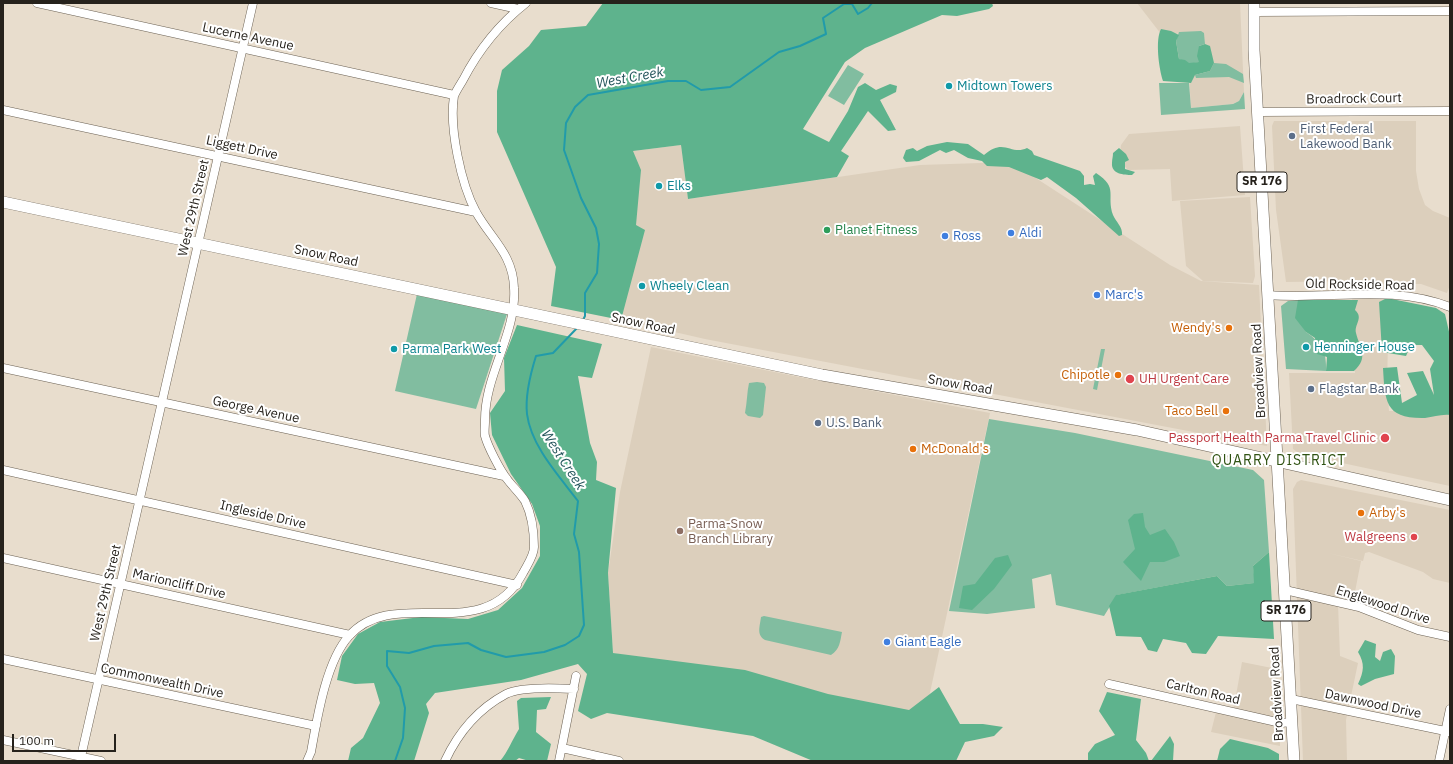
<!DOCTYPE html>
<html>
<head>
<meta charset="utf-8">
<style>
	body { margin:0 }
	#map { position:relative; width:1453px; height:764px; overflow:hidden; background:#e8ddcd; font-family:"IBM Plex Sans",sans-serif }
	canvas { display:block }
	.frame { position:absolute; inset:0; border:4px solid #26221c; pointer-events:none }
	.scale { position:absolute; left:12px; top:734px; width:104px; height:18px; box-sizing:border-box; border:2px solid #26221c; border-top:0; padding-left:5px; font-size:12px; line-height:14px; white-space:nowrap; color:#26221c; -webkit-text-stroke:3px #fff; paint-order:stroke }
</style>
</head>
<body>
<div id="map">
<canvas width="1453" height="764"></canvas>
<div class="frame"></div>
<div class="scale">100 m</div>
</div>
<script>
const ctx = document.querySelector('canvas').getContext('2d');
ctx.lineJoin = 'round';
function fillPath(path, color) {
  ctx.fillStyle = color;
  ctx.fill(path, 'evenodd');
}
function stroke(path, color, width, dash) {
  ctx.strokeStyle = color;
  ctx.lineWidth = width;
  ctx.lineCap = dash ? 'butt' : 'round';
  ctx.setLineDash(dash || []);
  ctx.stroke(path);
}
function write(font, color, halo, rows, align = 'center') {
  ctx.font = font + ' "IBM Plex Sans",sans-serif';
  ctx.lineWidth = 4;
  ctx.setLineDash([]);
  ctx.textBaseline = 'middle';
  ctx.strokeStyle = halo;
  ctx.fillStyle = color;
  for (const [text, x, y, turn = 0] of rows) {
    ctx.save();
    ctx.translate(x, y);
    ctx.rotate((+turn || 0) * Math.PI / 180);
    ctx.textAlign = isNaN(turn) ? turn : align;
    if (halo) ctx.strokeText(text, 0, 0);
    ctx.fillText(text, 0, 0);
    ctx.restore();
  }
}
fillPath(new Path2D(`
	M 1137,3 L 1240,3 L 1244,92 L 1239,101 L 1233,104 L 1191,108 L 1189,76 L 1206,74 L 1204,33 L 1161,34 Z
	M 1274,121 L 1416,121 L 1416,171 L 1419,189 L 1425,205 L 1433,211 L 1450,218 L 1450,285 L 1447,293 L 1421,284 L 1362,284 L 1354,281 L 1286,282 L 1276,210 L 1272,126 Z
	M 1240,126 L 1245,195 L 1172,201 L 1170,169 L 1128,170 L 1119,160 L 1121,145 L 1129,134 Z
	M 681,145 L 688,199 L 920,165 L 1011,162 L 1170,265 L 1201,281 L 1259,285 L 1267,446 L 705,339 L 613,318 L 633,151 Z
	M 1250,197 L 1255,276 L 1253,283 L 1203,281 L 1186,266 L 1180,201 Z
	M 1352,299 L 1389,299 L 1387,385 L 1389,411 L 1450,411 L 1450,486 L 1300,454 L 1293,449 L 1289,373 L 1355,373 L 1356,397 Z
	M 651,347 L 799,377 L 990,413 L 925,716 L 613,653 L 608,573 L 620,492 Z
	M 1301,480 L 1450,510 L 1450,583 L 1433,579 L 1423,572 L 1369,552 L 1365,553 L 1363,561 L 1328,553 L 1361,561 L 1352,607 L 1338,604 L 1340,656 L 1358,663 L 1346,720 L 1347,761 L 1303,761 L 1293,489 L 1297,482 Z
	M 1242,662 L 1277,669 L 1280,746 L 1211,732 L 1217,708 L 1233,712 Z`), '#dccfbc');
fillPath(new Path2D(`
	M 1201,31 L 1204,33 L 1205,44 L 1199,46 L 1199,62 L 1189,64 L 1179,59 L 1176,41 L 1179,32 Z
	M 1214,63 L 1226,64 L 1243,74 L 1244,83 L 1229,77 L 1196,78 L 1195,75 L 1210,71 Z
	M 848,65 L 864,74 L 844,105 L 828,96 Z
	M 1159,83 L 1189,83 L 1191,108 L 1233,104 L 1239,101 L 1244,92 L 1245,109 L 1161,115 Z
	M 417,294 L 507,314 L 476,409 L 395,391 Z
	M 1298,300 L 1306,332 C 1321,342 1327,352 1326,371 L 1286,369 L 1281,306 L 1288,301 Z
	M 1101,349 L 1105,349 L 1097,390 L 1093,389 Z
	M 757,382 L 764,383 L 766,387 L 763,415 L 760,418 L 748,416 L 745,413 C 747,403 747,392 749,383 Z
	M 989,419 L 1075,433 L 1253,470 L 1264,480 L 1269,552 L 1253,566 L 1255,583 L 1227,586 L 1217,576 L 1117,595 L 1104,616 L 1056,605 L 1051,574 L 1032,579 L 1035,608 L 987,614 L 949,611 Z
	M 764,616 L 842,632 C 840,642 840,649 831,655 L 765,640 C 756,635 760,626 761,617 Z`), '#81bda0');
fillPath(new Path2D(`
	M 603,3 L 992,3 L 993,6 L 989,9 L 957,16 L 942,15 L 865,48 L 845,62 L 803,129 L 829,142 L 848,111 L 858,87 L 865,83 L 876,90 L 890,84 L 897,86 L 896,92 L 880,100 L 896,130 L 888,131 L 868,111 L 841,151 L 849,156 L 837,177 L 688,199 L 681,145 L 633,151 L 641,170 L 636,225 L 645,230 L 621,320 L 551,306 L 556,267 L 497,132 L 497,91 L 502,70 L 529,46 L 541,30 L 586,26 Z
	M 1161,29 L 1171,31 L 1179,35 L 1176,41 L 1179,59 L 1185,60 L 1189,63 L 1199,62 L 1197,56 L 1199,46 L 1205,44 L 1210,46 L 1214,63 L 1210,71 L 1195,75 L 1191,83 L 1163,81 C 1159,69 1155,40 1161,29 Z
	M 947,142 L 968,144 L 984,155 C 1004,137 1011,156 1027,148 L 1032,151 L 1034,155 L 1080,171 L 1084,176 L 1084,185 L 1090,184 L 1095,185 L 1093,176 L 1096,173 C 1119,188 1106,195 1113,215 C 1116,222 1123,227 1122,235 L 1119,236 L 1076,198 L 1047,177 L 1041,180 L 1009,167 L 987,166 L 982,161 L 968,158 L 954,150 L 946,153 L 940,150 L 919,161 L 906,162 L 903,158 L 906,150 L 913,148 L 917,151 L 927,146 Z
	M 1119,148 L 1126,154 L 1129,160 L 1125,162 L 1125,169 L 1135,172 L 1132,175 C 1124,175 1111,174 1112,163 C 1112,159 1113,157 1113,153 Z
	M 1387,298 L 1436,308 L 1445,314 L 1450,336 L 1450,415 C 1441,414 1434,417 1425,418 C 1385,419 1385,402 1383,368 L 1397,367 L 1402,403 L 1417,395 L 1407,373 L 1423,371 L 1434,395 L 1430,369 L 1434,361 L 1422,345 L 1411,345 L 1406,356 L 1382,352 L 1379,302 Z
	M 1298,300 L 1358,300 L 1355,310 C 1364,318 1354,324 1356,333 C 1360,349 1369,357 1354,371 L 1326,371 L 1327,357 L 1317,354 L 1315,338 L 1306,332 L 1295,318 Z
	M 517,325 L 602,344 L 592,378 L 578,376 L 590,443 L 597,462 L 596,480 L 616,488 L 608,573 L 613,653 L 745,670 L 828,694 L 909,710 L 939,687 L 960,724 L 983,724 L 1003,727 L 994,736 L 965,742 L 956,761 L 813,761 L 753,736 L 607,713 L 591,719 L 578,711 L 587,674 L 578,664 L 521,680 L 435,693 L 426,704 L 429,713 L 414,761 L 348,761 L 351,748 L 363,738 L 380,703 L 374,683 L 355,684 L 337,680 L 342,656 L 358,634 L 380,622 L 421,617 L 468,619 L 498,610 L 522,588 L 540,556 L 540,526 L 532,504 L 511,474 L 492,435 L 490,413 L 505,391 L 504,358 Z
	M 1143,513 L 1145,527 L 1150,535 L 1165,529 L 1174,542 L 1180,556 L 1164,562 L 1150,562 L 1141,581 L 1123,562 L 1135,549 L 1128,520 L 1134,514 Z
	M 1269,552 L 1274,639 L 1218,636 L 1206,654 L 1192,653 L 1186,643 L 1163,639 L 1157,652 L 1148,650 L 1141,637 L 1116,636 L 1109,606 L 1116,595 L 1217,576 L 1227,586 L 1254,583 L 1253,566 Z
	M 1008,555 L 1012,565 L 994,589 L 972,610 L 959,608 L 963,586 L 975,584 L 995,558 Z
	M 1365,640 L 1376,644 L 1375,657 L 1380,661 L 1383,652 L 1391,649 L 1395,656 L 1394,674 L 1375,679 L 1361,686 L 1358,684 C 1364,671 1365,664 1358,652 Z
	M 1107,692 L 1141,699 L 1136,740 L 1146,753 L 1149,761 L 1088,761 L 1088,753 L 1095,744 L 1115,735 L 1099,711 Z
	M 551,697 L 546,709 L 537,710 L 536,732 L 551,744 L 547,761 L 529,761 L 519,758 L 515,761 L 500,761 C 508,752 512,740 519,729 L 517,701 L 521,698 Z
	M 1170,736 L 1174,744 L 1173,761 L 1151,761 Z
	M 1230,739 L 1268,748 L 1279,754 L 1279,761 L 1217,761 L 1220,749 Z`), '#5eb38d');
stroke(new Path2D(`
	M 583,320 L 585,316 L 585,293 L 597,273 L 599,244 L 596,228 L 581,198 L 564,150 L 566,123 L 575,107 L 588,95 L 668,81 L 686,81 L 701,90 L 730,87 L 779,52 L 800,46 L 826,34 L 823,18 L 844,4 L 852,4 L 858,14 L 868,8 L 872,3
	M 395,761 L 403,738 L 405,708 L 400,687 L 387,666 L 387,651 L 409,653 L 434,646 L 468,643 L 481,650 L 506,657 L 544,652 L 565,645 L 579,636 L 584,625 L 579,552 L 574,534 L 578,501 C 559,476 531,446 527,414 C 525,396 531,372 536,356 L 553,353 L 578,327`), '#219baa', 2);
const minor = new Path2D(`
	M 37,3 L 454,95
	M 491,3 L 518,9
	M 1254,12 L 1450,11
	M 3,110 L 476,212
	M 1258,112 L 1450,111
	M 1269,295 C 1329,300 1393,284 1450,307
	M 3,368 L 504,476
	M 3,470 L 517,585
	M 3,558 L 350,635
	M 1285,590 L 1359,607 L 1418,630 L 1450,637
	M 3,659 L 316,726
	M 1109,684 L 1281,723 L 1292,722
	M 1291,699 L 1450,732
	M 3,740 L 101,761
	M 562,748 L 619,761
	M 80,761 L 253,3
	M 307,761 L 311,752 C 317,719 326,661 349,636 C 395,584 483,648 523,573 C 527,565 534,556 534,547 C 534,532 532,515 525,501 C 520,493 512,486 507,479 C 500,470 488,447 485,436 C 484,432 485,426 485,422 C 484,375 517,334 514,288 C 513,254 491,239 476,212 C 461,184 449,128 454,96 C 456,91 460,85 463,80 C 479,49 498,25 526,3
	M 445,761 C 458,733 478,709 506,694 C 522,686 557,688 574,689
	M 559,761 L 576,676
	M 1439,761 L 1450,709`);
const major = new Path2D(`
	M 1254,3 L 1254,50 L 1294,761
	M 3,202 L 822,375 L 1137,430 L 1450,500`);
stroke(minor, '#6c6254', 9);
stroke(major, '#6c6254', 12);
stroke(minor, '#fff', 8);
stroke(major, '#fff', 11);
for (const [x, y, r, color] of [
	[949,86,4,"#0f9aa8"],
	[1292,136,4,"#5c6f8a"],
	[659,186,4,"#0f9aa8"],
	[827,230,4,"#2e9e5b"],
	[1011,233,4,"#3f7fe0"],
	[945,236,4,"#3f7fe0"],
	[642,286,4,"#0f9aa8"],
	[1097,295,4,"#3f7fe0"],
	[1229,328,4,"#e8710a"],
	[1306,347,4,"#0f9aa8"],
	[394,349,4,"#0f9aa8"],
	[1118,375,4,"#e8710a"],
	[1130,379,5,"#e0444e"],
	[1311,389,4,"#5c6f8a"],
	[1226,411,4,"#e8710a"],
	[818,423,4,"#5c6f8a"],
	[1385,438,5,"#e0444e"],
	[913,449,4,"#e8710a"],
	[1361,513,4,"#e8710a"],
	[680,531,4,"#8d6e63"],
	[1414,537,4,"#e0444e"],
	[887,642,4,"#3f7fe0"]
]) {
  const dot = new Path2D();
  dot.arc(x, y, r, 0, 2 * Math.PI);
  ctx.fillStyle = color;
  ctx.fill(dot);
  stroke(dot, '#fff', 1.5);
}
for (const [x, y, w] of [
	[1262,182,50],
	[1286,611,50]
]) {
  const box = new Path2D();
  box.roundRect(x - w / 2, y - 10, w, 20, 3);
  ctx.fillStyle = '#fff';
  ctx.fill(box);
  stroke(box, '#26221c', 1);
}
write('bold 12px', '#26221c', null, [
	["SR 176",1262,182],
	["SR 176",1286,611]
]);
write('13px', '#26221c', '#fff', [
	["Lucerne Avenue",248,37,12],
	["Broadrock Court",1354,99,-1],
	["Liggett Drive",242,148,12],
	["West 29th Street",194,208,-77],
	["Snow Road",326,256,12],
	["Old Rockside Road",1360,285,1],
	["Snow Road",643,324,12],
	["Broadview Road",1259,371,-93],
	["Snow Road",960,385,10],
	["George Avenue",256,410,12],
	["Ingleside Drive",263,515,13],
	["Marioncliff Drive",179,584,13],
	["West 29th Street",106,593,-77],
	["Englewood Drive",1383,605,18],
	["Commonwealth Drive",162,681,12],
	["Carlton Road",1203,692,13],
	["Broadview Road",1277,694,-93],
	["Dawnwood Drive",1373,704,12]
]);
write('13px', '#0d838f', '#fff', [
	["Midtown Towers",957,86],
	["Elks",667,186],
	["Wheely Clean",650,286],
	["Henninger House",1314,347],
	["Parma Park West",402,349]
], 'left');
write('13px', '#4e5e75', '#fff', [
	["First Federal",1300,129],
	["Lakewood Bank",1300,144],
	["Flagstar Bank",1319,389],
	["U.S. Bank",826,423]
], 'left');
write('13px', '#27864d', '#fff', [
	["Planet Fitness",835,230]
], 'left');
write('13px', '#366cbe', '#fff', [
	["Aldi",1019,233],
	["Ross",953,236],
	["Marc's",1105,295],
	["Giant Eagle",895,642]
], 'left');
write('13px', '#c56008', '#fff', [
	["Wendy's",1221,328],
	["Chipotle",1110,375],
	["Taco Bell",1218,411],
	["McDonald's",921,449,"left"],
	["Arby's",1369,513,"left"]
], 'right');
write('13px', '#be3a42', '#fff', [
	["UH Urgent Care",1139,379,"left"],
	["Passport Health Parma Travel Clinic",1376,438],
	["Walgreens",1406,537]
], 'right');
write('13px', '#785e54', '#fff', [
	["Parma-Snow",688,524],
	["Branch Library",688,539]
], 'left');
write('italic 14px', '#25555c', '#fff', [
	["West Creek",630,78,-10],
	["West Creek",563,460,57]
]);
ctx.letterSpacing = '1px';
write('14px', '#2f5212', '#fff', [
	["QUARRY DISTRICT",1279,461]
]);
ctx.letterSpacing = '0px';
</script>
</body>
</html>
